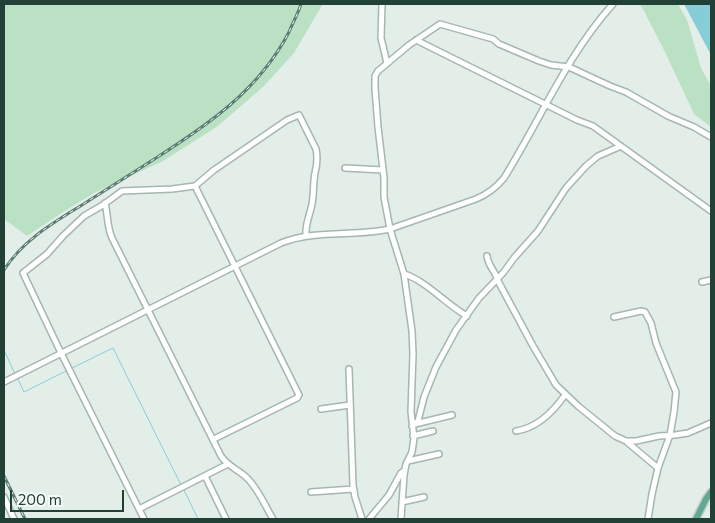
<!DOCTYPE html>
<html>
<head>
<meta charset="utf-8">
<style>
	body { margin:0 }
	#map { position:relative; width:715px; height:523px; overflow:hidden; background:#e3eee9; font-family:Commissioner,sans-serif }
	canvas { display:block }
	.frame { position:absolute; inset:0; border:5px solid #214137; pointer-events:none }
	.scale { position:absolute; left:10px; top:490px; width:114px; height:22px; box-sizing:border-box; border:2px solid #214137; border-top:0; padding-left:6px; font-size:15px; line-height:18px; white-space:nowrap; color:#214137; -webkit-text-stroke:4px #f4faf7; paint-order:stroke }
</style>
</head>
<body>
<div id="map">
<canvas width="715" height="523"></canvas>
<div class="frame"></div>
<div class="scale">200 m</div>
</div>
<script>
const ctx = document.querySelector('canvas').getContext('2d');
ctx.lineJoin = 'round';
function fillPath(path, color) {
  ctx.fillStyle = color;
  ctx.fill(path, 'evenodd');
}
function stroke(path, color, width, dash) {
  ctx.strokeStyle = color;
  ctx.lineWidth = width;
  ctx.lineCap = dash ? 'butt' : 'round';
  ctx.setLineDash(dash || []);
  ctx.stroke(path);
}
fillPath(new Path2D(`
	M 4,4 L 322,4 L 321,7 L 294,53 L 264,86 L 218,126 L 163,161 L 94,193 L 60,214 L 27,236 L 4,219 Z
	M 639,4 L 678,4 L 687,20 L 701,68 L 711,86 L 711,127 L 694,114 L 665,52 L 643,9 Z`), '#bae1c3');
fillPath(new Path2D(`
	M 684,4 L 711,4 L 711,55 Z`), '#87cdd7');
stroke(new Path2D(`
	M 4,350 L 15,374
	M 72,368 L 113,348 L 181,485
	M 17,377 L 24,392 L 68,370
	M 183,488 L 198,519`), '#87cdd7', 1);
const minor = new Path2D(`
	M 382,4 L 381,38 L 387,63
	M 416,40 L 577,120 L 593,126 L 711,211
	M 345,168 L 383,170
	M 195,186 L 299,395 L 297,398 L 214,439
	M 105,203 C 108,215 107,227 112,238 L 221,456 C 228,467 240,470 248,479 C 259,490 265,506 273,519
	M 487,256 C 488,266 496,272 498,281 L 533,346 L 556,385 L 578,406 L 615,436 L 626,441 L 636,441 L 659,436 L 675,435 L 688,433 L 711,423
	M 404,274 C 425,280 447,305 467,316
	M 702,282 L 711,280
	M 614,317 L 641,311 L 645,312 L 651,323 L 656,343 L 676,392 L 674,412 L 670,435 L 658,468 L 652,494 L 648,519
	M 349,369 L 353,485 L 355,497 L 362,519
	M 4,382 L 281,243 C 316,229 354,237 390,229 L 476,199 C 488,194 496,188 504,178 C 540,120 567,55 613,4
	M 321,409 L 350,405
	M 415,424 L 452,415
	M 412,426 L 418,421 L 424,397 L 436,367 L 456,330 L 479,298 L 503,273 L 514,258 L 538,231 L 566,188 L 586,166 L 598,156 L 621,146
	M 516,431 C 537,428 553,412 565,395
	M 413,436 L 433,431
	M 627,442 L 658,468
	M 408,461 L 439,454
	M 205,476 L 226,519
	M 311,492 L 353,489
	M 4,497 L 14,519
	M 402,502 L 424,497
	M 139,509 L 228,464
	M 144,519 L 61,353 L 23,273 L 47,254 L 63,236 L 84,216 L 103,205 L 122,191 L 172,189 L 195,186 L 214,170 L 287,120 L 299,115 L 316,149 C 318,158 317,165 315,173 C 313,183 314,194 312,204 C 310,215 305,224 306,235
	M 369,519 L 389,495 L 401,473 L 404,471
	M 401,519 L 404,475 L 406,464 L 412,452 L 414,438 L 411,412 L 413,354 L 412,331 L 404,274 L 390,229 L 384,197 L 384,178 L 378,127 L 375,88 L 375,76 L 378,71 L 409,45 L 440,24 L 493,39 L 499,44 L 539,61 L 551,65 L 569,67 L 610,86 L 626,92 L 668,116 L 694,127 L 711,137`);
const major = new Path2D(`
	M 696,519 L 706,499 L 711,492`);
stroke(minor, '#a5b7b0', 8);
stroke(major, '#c1cac7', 9);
stroke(minor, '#fff', 5);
stroke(major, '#64a794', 6);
const rail = new Path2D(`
	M 4,270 C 23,240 53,223 82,205 C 107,189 131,174 156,158 C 209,124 259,90 289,32 C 293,22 298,14 301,4
	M 4,476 L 25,519`);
stroke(rail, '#5b7d73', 3);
stroke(rail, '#f4faf7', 1, [4]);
</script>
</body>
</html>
